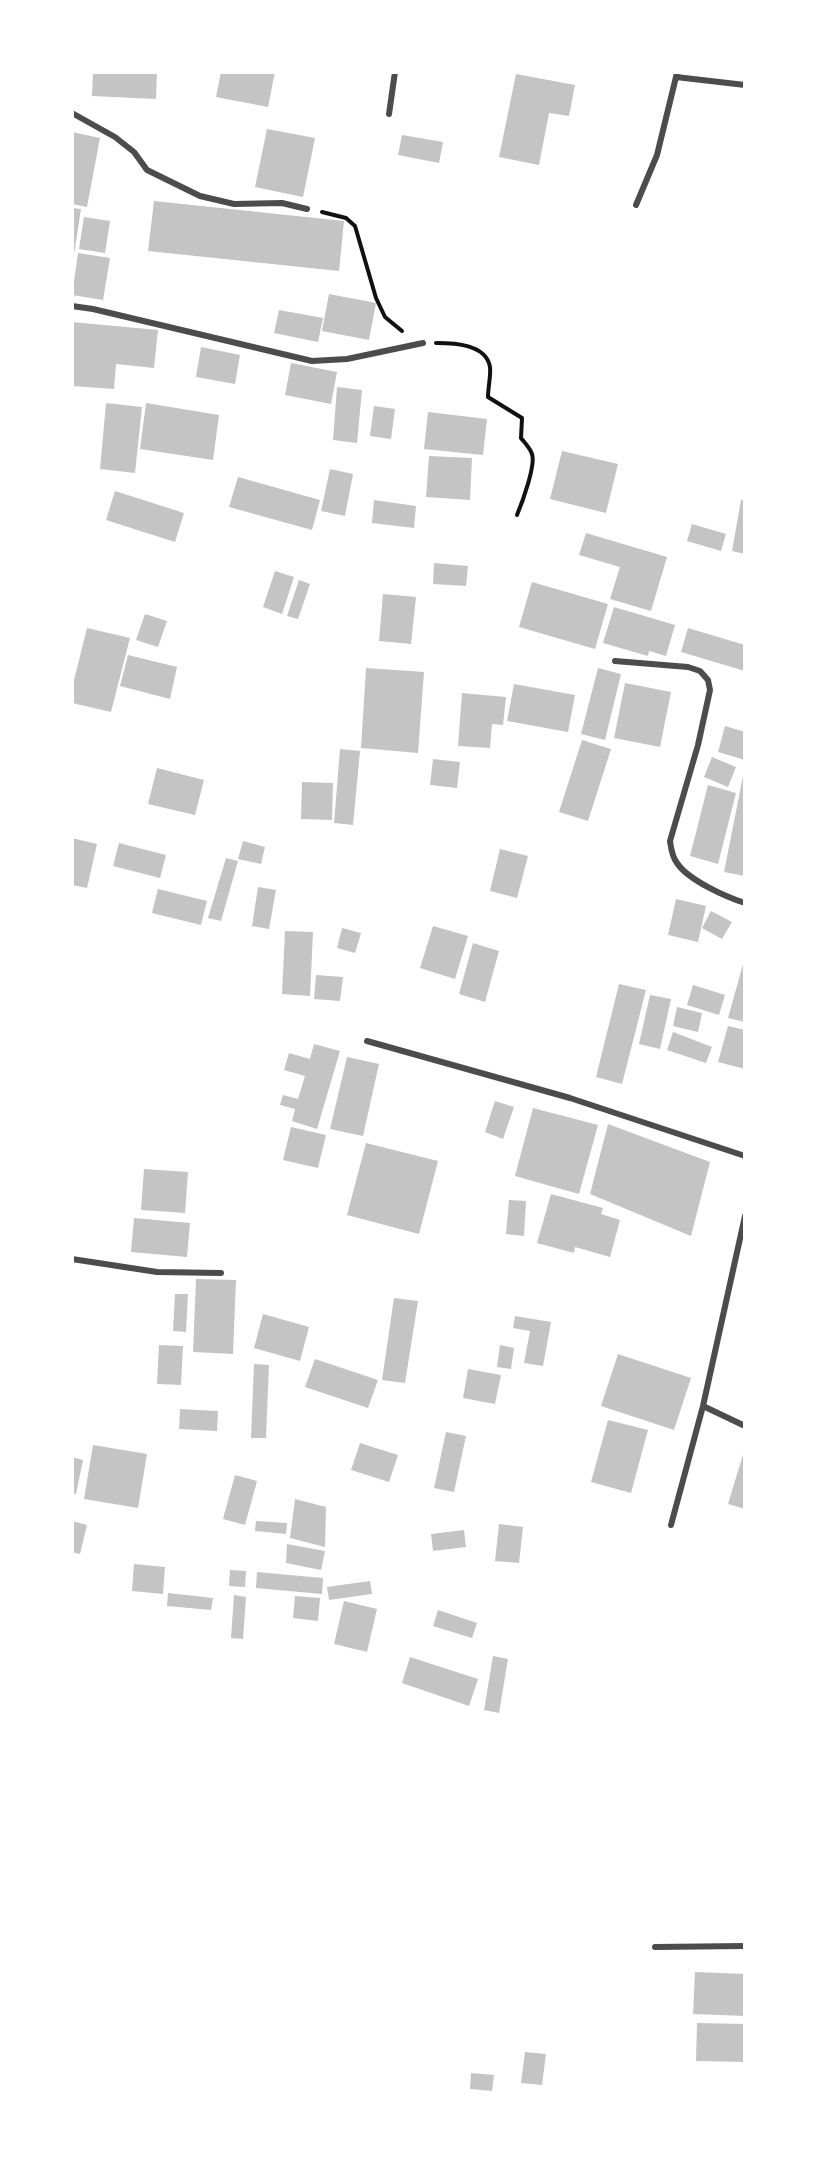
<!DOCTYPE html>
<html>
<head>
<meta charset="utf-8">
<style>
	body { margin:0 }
	#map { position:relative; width:817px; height:2168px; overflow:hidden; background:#fff; font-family:Raleway,sans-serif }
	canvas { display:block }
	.frame { position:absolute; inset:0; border:74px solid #fff; pointer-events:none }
</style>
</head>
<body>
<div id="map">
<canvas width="817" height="2168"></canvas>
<div class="frame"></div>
</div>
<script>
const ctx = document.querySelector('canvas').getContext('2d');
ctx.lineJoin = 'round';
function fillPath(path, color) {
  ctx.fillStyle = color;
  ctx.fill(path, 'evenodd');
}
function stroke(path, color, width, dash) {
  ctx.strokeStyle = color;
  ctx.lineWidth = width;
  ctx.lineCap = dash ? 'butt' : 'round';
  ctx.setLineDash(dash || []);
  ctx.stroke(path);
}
fillPath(new Path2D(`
	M 93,72 L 157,72 L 156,99 L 92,96 Z
	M 221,72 L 275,72 L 268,107 L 216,97 Z
	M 516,74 L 575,85 L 569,116 L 549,113 L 539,165 L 499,157 Z
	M 267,129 L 315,138 L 303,197 L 255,187 Z
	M 72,132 L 100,138 L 87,207 L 72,204 Z
	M 402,135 L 443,142 L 439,163 L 398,155 Z
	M 154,201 L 344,221 L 339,271 L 148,251 Z
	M 72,208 L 81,209 L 73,261 L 72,261 Z
	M 84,217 L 110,221 L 105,253 L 79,249 Z
	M 78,253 L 110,258 L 103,300 L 72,295 Z
	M 329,294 L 376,303 L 369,340 L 322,331 Z
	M 279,310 L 323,318 L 318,342 L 274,333 Z
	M 72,322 L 158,330 L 154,368 L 116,364 L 114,389 L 72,386 Z
	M 201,347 L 240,355 L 235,384 L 196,377 Z
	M 291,363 L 337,372 L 331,404 L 285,395 Z
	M 337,387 L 362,390 L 357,443 L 333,440 Z
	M 106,403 L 142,407 L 135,473 L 100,469 Z
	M 146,403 L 219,415 L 213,460 L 140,449 Z
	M 374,406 L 395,409 L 391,439 L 370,436 Z
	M 428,412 L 487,419 L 483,455 L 424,449 Z
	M 562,451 L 618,464 L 606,513 L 550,499 Z
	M 429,456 L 472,458 L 470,500 L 426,497 Z
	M 330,469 L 353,474 L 345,516 L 321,511 Z
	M 238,477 L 320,500 L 312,530 L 229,507 Z
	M 115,491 L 184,513 L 175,542 L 106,520 Z
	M 374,500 L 416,506 L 414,528 L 372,523 Z
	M 741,500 L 745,500 L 745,554 L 732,551 Z
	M 692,524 L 726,534 L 721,551 L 687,541 Z
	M 586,533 L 667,557 L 651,611 L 610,599 L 620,567 L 579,555 Z
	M 434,563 L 468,566 L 466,586 L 433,584 Z
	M 275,571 L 294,577 L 282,614 L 263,607 Z
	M 299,580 L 310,584 L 298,619 L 287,616 Z
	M 532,582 L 608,604 L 595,649 L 519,627 Z
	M 383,594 L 416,597 L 411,644 L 379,641 Z
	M 614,607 L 675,625 L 666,656 L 649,651 L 648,656 L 603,643 Z
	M 145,614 L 167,621 L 158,647 L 136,640 Z
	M 87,628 L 130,638 L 111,712 L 72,703 L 72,688 Z
	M 688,628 L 745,645 L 745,671 L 681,652 Z
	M 128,655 L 177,667 L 170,699 L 120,686 Z
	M 366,668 L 424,672 L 418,753 L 361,748 Z
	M 598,668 L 621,674 L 605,740 L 581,734 Z
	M 625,683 L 671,692 L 660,747 L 614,738 Z
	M 514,684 L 575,695 L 568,732 L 507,721 Z
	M 462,693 L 506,697 L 503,725 L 492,724 L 490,748 L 458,746 Z
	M 725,726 L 745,732 L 745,760 L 718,752 Z
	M 582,740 L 611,749 L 588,821 L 559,812 Z
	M 340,749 L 360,751 L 353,825 L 334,823 Z
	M 712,757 L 736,767 L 728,787 L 704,777 Z
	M 433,759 L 460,762 L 457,788 L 430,785 Z
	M 157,768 L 204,780 L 195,815 L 148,804 Z
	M 744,771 L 745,771 L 745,876 L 724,872 Z
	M 302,782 L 333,783 L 332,820 L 301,819 Z
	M 708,785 L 736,793 L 718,864 L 690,856 Z
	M 72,838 L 97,844 L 87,888 L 72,885 Z
	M 243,841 L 265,847 L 261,864 L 238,859 Z
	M 119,843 L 166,855 L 160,878 L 113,866 Z
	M 500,849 L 528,856 L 517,898 L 490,891 Z
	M 226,858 L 238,861 L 221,921 L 208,918 Z
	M 258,887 L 276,890 L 269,929 L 252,926 Z
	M 158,889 L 207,901 L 201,925 L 152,913 Z
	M 676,899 L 706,906 L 698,942 L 668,935 Z
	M 711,911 L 732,922 L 722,939 L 702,928 Z
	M 433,926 L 468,936 L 455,979 L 420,968 Z
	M 342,928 L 361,933 L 355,953 L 337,948 Z
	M 285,931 L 313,932 L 310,996 L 282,994 Z
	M 473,943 L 499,951 L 485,1002 L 459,994 Z
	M 745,957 L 745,1022 L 728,1018 Z
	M 316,975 L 343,977 L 340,1001 L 314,999 Z
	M 619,984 L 646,990 L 622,1084 L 596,1077 Z
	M 693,985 L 725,995 L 719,1015 L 687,1005 Z
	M 650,995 L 671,999 L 660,1049 L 639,1044 Z
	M 677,1007 L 702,1013 L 698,1032 L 673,1026 Z
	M 728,1026 L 745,1030 L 745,1069 L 718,1062 Z
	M 673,1032 L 712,1047 L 706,1063 L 667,1050 Z
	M 314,1044 L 340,1051 L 317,1129 L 292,1121 L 295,1109 L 280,1105 L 283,1095 L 298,1099 L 305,1076 L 284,1070 L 289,1053 L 310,1059 Z
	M 347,1057 L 379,1064 L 363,1136 L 330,1129 Z
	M 495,1101 L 514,1107 L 503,1139 L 485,1132 Z
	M 533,1108 L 598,1125 L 579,1194 L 515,1176 Z
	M 608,1124 L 710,1162 L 691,1236 L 590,1194 Z
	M 291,1127 L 326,1135 L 318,1168 L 283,1160 Z
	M 366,1143 L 438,1161 L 419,1234 L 347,1215 Z
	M 144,1169 L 188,1172 L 185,1213 L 141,1210 Z
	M 551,1194 L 603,1208 L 601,1214 L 620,1220 L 610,1257 L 575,1247 L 574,1253 L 537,1243 Z
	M 509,1200 L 526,1201 L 524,1236 L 506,1234 Z
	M 134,1218 L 190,1223 L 187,1257 L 131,1252 Z
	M 196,1279 L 236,1280 L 233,1354 L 193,1352 Z
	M 175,1294 L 188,1294 L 186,1332 L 173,1331 Z
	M 394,1298 L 418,1301 L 405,1383 L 382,1380 Z
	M 263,1314 L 309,1327 L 300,1361 L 254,1348 Z
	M 515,1316 L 551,1322 L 543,1366 L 524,1363 L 530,1331 L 513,1328 Z
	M 159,1345 L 183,1346 L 181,1385 L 157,1384 Z
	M 500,1345 L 514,1348 L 511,1369 L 497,1367 Z
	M 618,1354 L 691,1378 L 674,1430 L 601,1406 Z
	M 315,1359 L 378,1380 L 368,1408 L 305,1387 Z
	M 254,1364 L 269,1365 L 266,1438 L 251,1438 Z
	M 468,1369 L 501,1375 L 495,1404 L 463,1398 Z
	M 180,1409 L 218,1411 L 217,1431 L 179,1429 Z
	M 608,1420 L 648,1430 L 631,1493 L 591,1482 Z
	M 446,1432 L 466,1436 L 454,1492 L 434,1488 Z
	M 360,1443 L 398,1455 L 389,1482 L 351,1470 Z
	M 93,1445 L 147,1454 L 138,1508 L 84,1499 Z
	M 745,1448 L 745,1509 L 728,1504 Z
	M 72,1457 L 83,1460 L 76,1494 L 72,1493 Z
	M 235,1475 L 257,1481 L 245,1525 L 223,1519 Z
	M 295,1499 L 326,1507 L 325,1547 L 290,1538 Z
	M 72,1521 L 87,1525 L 80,1554 L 72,1552 Z
	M 256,1521 L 287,1523 L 286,1534 L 255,1531 Z
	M 499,1524 L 523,1527 L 519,1563 L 495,1561 Z
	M 464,1530 L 466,1547 L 433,1551 L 431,1534 Z
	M 287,1544 L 325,1551 L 321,1570 L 286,1563 Z
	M 134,1564 L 165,1567 L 163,1594 L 132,1591 Z
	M 230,1570 L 246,1571 L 245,1587 L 229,1586 Z
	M 257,1572 L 323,1578 L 322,1594 L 256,1588 Z
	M 370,1581 L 372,1594 L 329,1600 L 327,1587 Z
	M 168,1593 L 213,1598 L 211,1610 L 167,1606 Z
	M 234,1595 L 246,1597 L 243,1639 L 231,1638 Z
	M 295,1596 L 320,1598 L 318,1621 L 293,1618 Z
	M 344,1601 L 377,1609 L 367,1652 L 334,1644 Z
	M 438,1610 L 477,1623 L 472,1638 L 433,1626 Z
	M 493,1656 L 508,1659 L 499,1713 L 484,1710 Z
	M 410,1657 L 478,1679 L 469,1706 L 402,1683 Z
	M 695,1972 L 745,1974 L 745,2016 L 693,2014 Z
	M 697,2023 L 745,2024 L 745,2062 L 696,2061 Z
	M 525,2052 L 546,2054 L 542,2085 L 521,2083 Z
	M 471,2073 L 494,2075 L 492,2091 L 470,2089 Z`), '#c4c4c4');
stroke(new Path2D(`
	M 322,212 L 346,218 L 355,226 L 376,298 L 385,317 L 402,331
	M 436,343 C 454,343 486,344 490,367 C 491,376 488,387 488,397 L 522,418 L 521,438 C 524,442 530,448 532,454 C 536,465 522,503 517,515`), '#111', 4);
stroke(new Path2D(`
	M 677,72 L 676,77 L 745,85
	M 72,113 L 115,137 L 134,152 L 147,170 L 200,196 L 234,204 L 282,203 L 307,209
	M 389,114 L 395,72
	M 636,205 L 657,155 L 676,77
	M 72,306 L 93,309 L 312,361 L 347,359 L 423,343
	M 615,661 L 688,667 L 700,671 L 708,680 L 710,690 L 698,745 L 670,841 C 671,848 672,857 677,863 C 688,880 726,897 745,903
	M 367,1041 L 570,1098 L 745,1156
	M 72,1259 L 157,1272 L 221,1273
	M 703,1406 L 745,1426
	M 671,1525 L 703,1406 L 745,1216
	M 655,1947 L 745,1946`), '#4c4c4c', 6);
</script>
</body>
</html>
